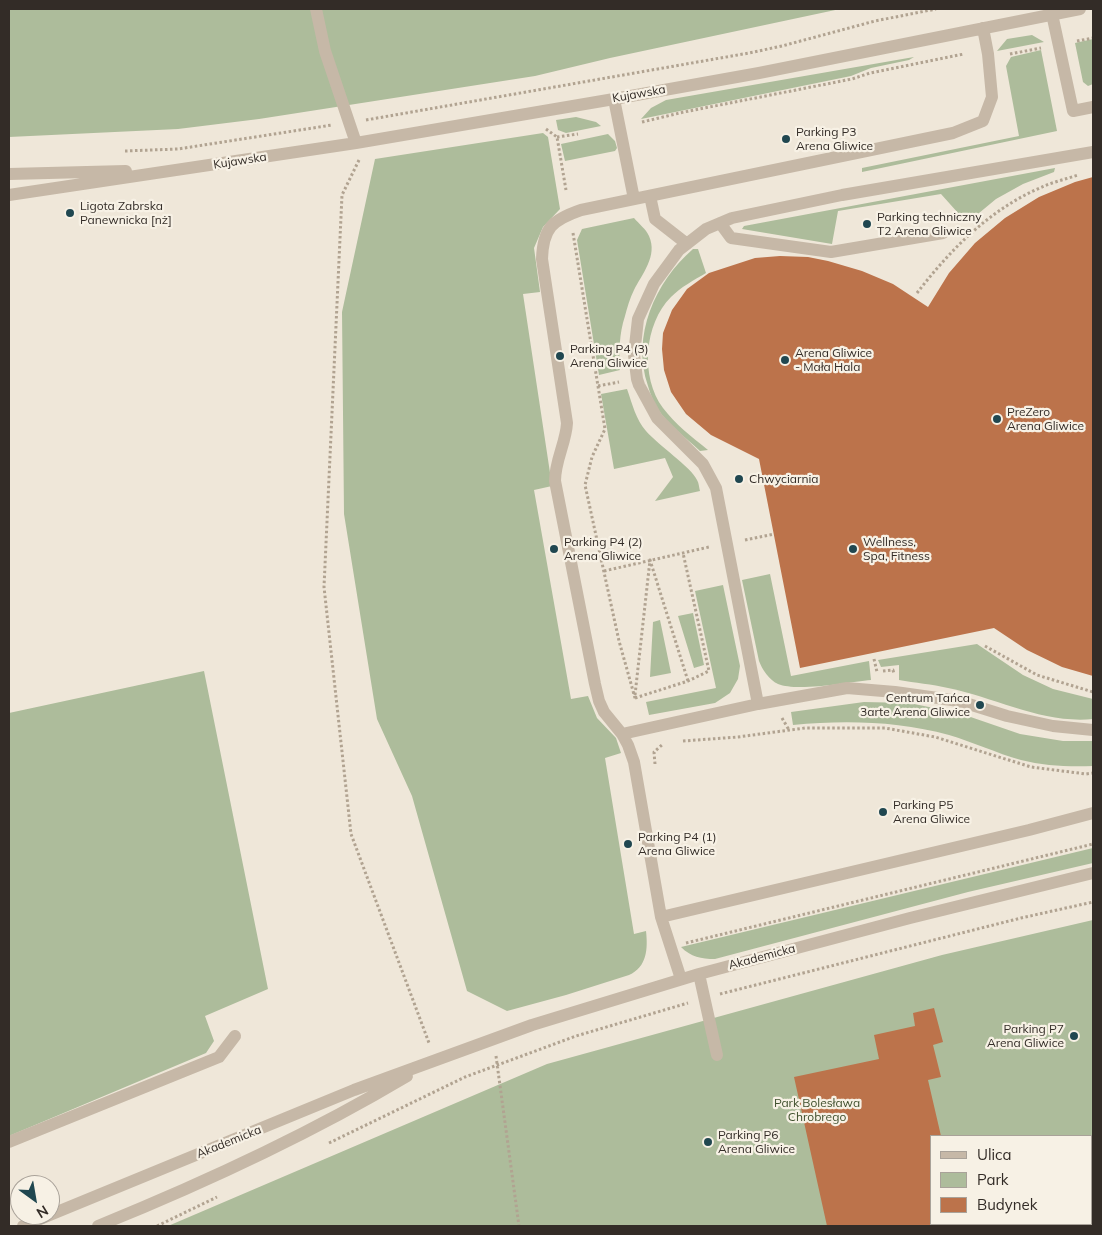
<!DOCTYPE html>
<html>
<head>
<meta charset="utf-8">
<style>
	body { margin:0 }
	#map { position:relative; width:1102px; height:1235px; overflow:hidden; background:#efe7d9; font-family:Mulish,sans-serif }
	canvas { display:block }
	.frame { position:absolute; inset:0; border:10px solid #332c27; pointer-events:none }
	.legend { position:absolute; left:930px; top:1135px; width:162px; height:90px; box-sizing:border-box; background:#f7f1e5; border:1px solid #a9a299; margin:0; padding:6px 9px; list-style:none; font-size:15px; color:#332c27 }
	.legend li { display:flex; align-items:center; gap:10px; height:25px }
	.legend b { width:25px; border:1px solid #a9a299 }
	.north { position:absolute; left:10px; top:1175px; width:50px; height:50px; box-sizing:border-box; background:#f7f1e5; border:1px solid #a9a299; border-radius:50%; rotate:148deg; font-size:14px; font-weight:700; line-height:20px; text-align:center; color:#332c27 }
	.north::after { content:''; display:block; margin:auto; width:18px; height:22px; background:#204750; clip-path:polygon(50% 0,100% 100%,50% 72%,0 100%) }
</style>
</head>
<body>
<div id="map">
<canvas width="1102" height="1235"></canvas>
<div class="frame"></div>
<ul class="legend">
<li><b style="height:6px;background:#c6b8a7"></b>Ulica</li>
<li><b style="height:14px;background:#adbc9b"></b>Park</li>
<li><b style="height:14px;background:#bc734b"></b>Budynek</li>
</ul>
<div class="north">N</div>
</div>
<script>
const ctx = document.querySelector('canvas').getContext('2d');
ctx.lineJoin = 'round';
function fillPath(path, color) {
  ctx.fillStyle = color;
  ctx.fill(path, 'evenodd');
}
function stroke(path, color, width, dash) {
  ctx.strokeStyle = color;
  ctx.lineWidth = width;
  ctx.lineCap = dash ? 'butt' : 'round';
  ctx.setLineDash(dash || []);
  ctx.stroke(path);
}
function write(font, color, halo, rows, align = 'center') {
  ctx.font = font + ' Mulish,sans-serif';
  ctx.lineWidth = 4.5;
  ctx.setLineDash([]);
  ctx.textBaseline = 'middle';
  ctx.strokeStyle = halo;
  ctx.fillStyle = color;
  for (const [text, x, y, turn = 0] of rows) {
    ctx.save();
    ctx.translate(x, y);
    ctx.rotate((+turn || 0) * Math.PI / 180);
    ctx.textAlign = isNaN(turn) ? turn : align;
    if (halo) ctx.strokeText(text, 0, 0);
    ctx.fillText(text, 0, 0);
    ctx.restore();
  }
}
fillPath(new Path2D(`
	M 9,9 L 840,9 L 610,58 L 535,76 L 259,119 L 178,129 L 9,137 Z
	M 1032,35 L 1044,42 L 997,51 L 1007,39 Z
	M 1093,39 L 1093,84 L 1088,86 L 1083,82 L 1075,43 Z
	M 1041,50 L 1057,131 L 862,172 L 862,168 L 1019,136 L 1006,66 L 1011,57 Z
	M 914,57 L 909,60 L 871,68 L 851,76 L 641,119 L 651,108 L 666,100 Z
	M 576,117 L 596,122 L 601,126 L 566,133 L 558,130 L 556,120 Z
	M 543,133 L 548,137 L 560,209 L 543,227 L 534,248 L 540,292 L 523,294 L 552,486 L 534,490 L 571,699 L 588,696 L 597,718 L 616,738 L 621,753 L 605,758 L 634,934 L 646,931 C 648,949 647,967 629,975 L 566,995 L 507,1011 L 467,991 L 412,796 L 377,719 L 344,514 L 342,312 L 375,159 Z
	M 608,134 L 615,141 L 617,148 L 615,151 L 565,161 L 561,144 Z
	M 1055,168 L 1054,172 L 1023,184 L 996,199 L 967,223 L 941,194 L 838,211 L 832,244 L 742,229 L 744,226 Z
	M 634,218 C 639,224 646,229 649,236 C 658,256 642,274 634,290 C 630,298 627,308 625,316 C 619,334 619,352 620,370 L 599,375 L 577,240 L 582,229 Z
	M 693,249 L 698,249 L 706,273 C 694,280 681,287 671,297 C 644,324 640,377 663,408 C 675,424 692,437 708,450 L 700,451 C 685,437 668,425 657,408 C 653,401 650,393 648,386 C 631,336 655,282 693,249 Z
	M 627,389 C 632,403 636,420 646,431 C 658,445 691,467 697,480 C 699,483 699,488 700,491 L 655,501 L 673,477 L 665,458 L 614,469 L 601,394 Z
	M 770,574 L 791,676 L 869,661 L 871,680 C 848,682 798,692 778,684 C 769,680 762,669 759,661 L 742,580 Z
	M 723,585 L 740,666 L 738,679 L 730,693 L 715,703 L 649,715 L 646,702 L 716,688 L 695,591 Z
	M 693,613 L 704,665 L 694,668 L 678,616 Z
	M 660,620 L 671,673 L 650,677 L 653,622 Z
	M 977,644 L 1023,675 L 1053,689 L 1093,699 L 1093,719 C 1043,724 997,698 948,688 C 932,684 915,683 899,680 L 899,665 L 881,667 L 878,660 Z
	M 204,671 L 268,989 L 205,1016 L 214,1041 L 206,1053 L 9,1136 L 9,713 Z
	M 864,702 L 909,703 L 959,713 L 1020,734 L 1063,741 L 1093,741 L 1093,766 C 1070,767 1044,766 1021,760 C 996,753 973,742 949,735 C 898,721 844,720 793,725 L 791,712 Z
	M 1093,848 L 1093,863 L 968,892 L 715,959 C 701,959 691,957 681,947 Z
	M 1093,920 L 1093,1226 L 168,1226 L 547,1064 L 942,955 ZM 931,1136 L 1091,1136 L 1091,1224 L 931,1224 Z`), '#adbc9b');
fillPath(new Path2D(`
	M 1093,177 L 1093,676 L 1062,667 L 1027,650 L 994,628 L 800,668 L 759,459 L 711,435 L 686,414 L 671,392 L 664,370 L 662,349 L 663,333 L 672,310 L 687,289 L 709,273 L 755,258 L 780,256 L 808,257 L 828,261 L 862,271 L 893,284 L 928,307 L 949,273 L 975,243 L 1005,218 L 1039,197 L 1075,182 Z
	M 934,1008 L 943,1042 L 933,1045 L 941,1077 L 928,1080 L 941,1136 L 931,1136 L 931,1224 L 960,1224 L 961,1226 L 827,1226 L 794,1077 L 879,1059 L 874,1035 L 915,1026 L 913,1013 Z`), '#bc734b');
stroke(new Path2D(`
	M 1077,41 L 1093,38
	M 1010,54 L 1041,48
	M 366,120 L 749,53 L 782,46 L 875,21 L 936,9
	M 642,122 L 684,112 L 852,79 L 870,73 L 964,54
	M 546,129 L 557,137 L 566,190
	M 557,137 L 578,134
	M 125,151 L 178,149 L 332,125
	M 359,160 L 342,195 L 324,587 L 351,834 L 429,1043
	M 573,233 L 605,429 L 592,457 L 585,485 L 619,641 L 635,698
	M 917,293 C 951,249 990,209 1042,187 C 1053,182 1066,179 1078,175
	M 598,386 L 619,382
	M 745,540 L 774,534
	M 604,571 L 709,547
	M 985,646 L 1037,675 L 1093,692
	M 874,659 L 877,672
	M 883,671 L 893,670 L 894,674
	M 635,695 L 650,560 L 688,681
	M 635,698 L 688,681 L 709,671 L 683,553
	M 782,718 L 789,730
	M 683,741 L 738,737 L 805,728 L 885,728 L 935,737 L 1031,767 L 1086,774 L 1093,773
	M 655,764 L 654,752 L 663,744
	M 686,943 L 1093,844
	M 720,994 L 1021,918 L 1093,902
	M 496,1056 L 519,1226
	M 329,1143 L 465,1077 L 576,1036 L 688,1003
	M 157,1226 L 217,1197`), '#b1a391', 3, [2.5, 2.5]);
stroke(new Path2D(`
	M 316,9 L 325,51 L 356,143
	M 1052,14 L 1073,111 L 1093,107
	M 614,99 L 634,199
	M 9,174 L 126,171
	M 9,195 L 356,143 L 614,99 L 759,73 L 1080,9
	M 650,196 L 655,219 L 687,244
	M 720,223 L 731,238 L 831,252 L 943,233
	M 758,704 L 716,488 L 703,464 L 657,418 L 639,385 L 637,379 L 634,355 L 638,319 L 654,284 L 679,250 L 706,229 L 732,218 L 842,195 L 1093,152
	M 622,734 L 758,704 L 847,688 L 895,692 L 959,701 L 1007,716 L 1053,726 L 1093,730
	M 661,917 L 1029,830 L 1093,813
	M 699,974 L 717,1055
	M 681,979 L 661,917 L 634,762 L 628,745 L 622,734 L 604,712 L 599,701 L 595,684 L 555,481 C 555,460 566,443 567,423 L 542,259 C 543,228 552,220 581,210 L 953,133 L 983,121 L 992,97 L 988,54 L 983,28
	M 9,1142 L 219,1057 L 235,1036
	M 23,1226 L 354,1090 L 532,1025 L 699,974 L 910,918 L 1093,873
	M 98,1226 C 204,1183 308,1135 407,1076`), '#c6b8a7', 12);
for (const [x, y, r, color] of [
	[786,139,5,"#204750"],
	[70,213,5,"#204750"],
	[867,224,5,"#204750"],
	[560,356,5,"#204750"],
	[785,360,5,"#204750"],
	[997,419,5,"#204750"],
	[739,479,5,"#204750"],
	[554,549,5,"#204750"],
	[853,549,5,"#204750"],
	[980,705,5,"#204750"],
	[883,812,5,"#204750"],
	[628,844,5,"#204750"],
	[1074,1036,5,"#204750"],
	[708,1142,5,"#204750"]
]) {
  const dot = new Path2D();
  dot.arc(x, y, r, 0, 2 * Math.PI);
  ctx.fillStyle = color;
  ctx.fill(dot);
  stroke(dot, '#f7f1e5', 2);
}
write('12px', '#332c27', '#f7f1e5', [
	["Kujawska",639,94,-10],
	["Kujawska",240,161,-9],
	["Akademicka",762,957,-15],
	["Akademicka",229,1142,-22]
]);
write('12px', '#332c27', '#f7f1e5', [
	["Parking P3",796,132],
	["Arena Gliwice",796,146],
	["Ligota Zabrska",80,206],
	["Panewnicka [nż]",80,220],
	["Parking techniczny",877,217],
	["T2 Arena Gliwice",877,231],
	["Parking P4 (3)",570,349],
	["Arena Gliwice",570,363],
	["Arena Gliwice",795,353],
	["- Mała Hala",795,367],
	["PreZero",1007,412],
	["Arena Gliwice",1007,426],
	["Chwyciarnia",749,479],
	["Parking P4 (2)",564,542],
	["Arena Gliwice",564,556],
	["Wellness,",863,542],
	["Spa, Fitness",863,556],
	["Centrum Tańca",970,698,"right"],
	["3arte Arena Gliwice",970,712,"right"],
	["Parking P5",893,805],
	["Arena Gliwice",893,819],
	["Parking P4 (1)",638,837],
	["Arena Gliwice",638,851],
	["Parking P7",1064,1029,"right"],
	["Arena Gliwice",1064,1043,"right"],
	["Parking P6",718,1135],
	["Arena Gliwice",718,1149]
], 'left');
write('12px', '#3e4f2c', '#f7f1e5', [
	["Park Bolesława",817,1103],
	["Chrobrego",817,1117]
]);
</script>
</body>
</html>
